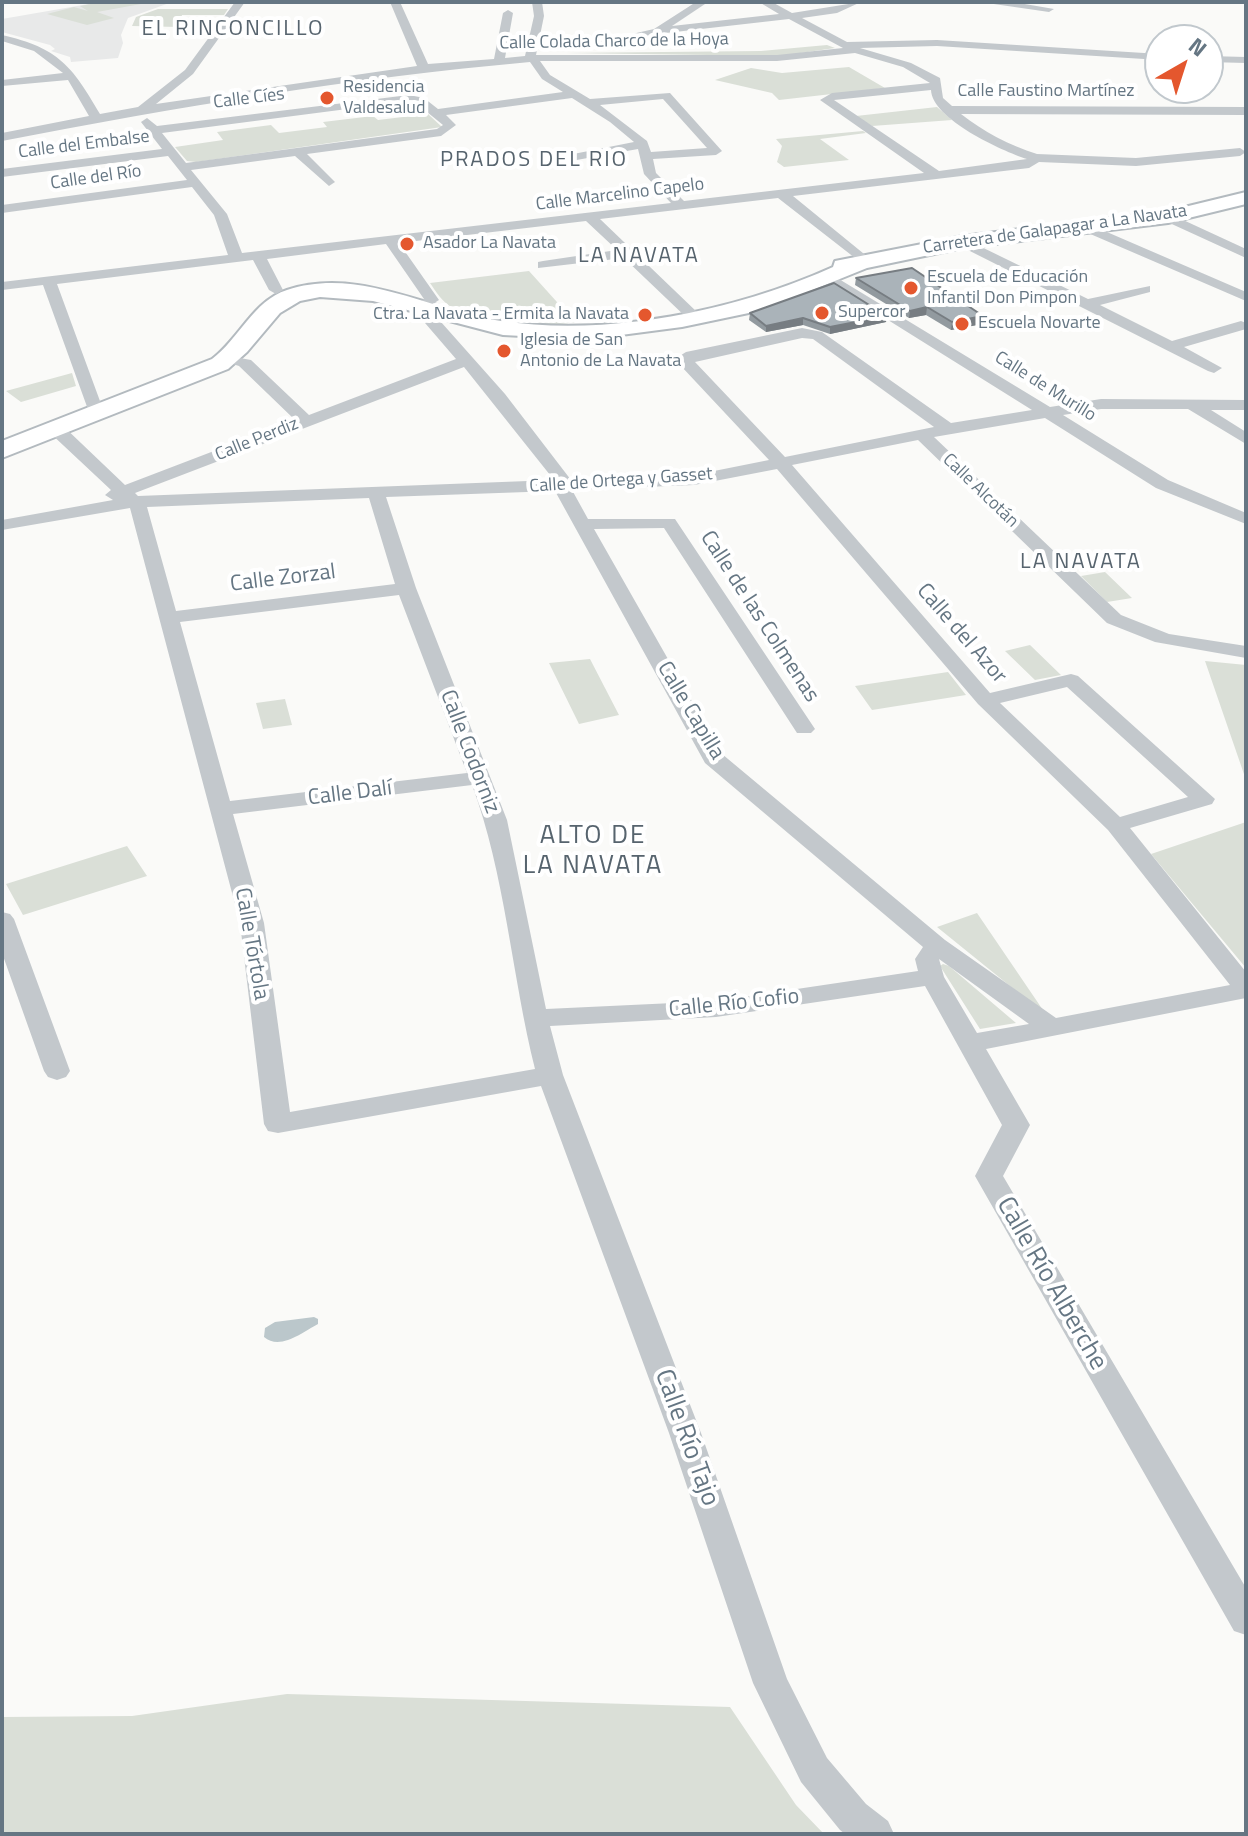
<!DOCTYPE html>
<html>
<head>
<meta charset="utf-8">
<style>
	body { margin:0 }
	#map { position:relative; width:1248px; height:1836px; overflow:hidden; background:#fafaf8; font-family:"Titillium Web",sans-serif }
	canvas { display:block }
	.frame { position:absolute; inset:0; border:4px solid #657683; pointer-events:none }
	.north { position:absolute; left:1144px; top:24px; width:80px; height:80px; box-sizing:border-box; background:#fff; border:2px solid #c1c8cd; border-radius:50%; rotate:39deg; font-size:22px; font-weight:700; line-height:32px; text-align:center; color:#657683 }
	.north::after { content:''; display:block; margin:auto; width:28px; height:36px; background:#e4572e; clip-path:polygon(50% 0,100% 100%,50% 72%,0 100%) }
</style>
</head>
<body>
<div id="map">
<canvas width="1248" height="1836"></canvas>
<div class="frame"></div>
<div class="north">N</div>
</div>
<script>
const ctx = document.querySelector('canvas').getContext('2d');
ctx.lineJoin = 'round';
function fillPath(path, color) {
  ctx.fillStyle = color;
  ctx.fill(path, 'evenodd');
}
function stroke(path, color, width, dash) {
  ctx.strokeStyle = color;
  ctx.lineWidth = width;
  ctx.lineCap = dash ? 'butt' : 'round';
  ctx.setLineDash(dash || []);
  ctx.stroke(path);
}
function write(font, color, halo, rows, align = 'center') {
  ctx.font = font + ' "Titillium Web",sans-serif';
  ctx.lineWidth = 8;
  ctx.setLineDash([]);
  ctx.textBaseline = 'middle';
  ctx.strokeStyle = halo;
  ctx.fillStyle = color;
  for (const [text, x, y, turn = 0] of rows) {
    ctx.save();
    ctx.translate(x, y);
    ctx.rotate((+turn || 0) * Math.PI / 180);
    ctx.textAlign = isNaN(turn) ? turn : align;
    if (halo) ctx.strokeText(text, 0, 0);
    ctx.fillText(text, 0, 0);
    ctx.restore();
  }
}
fillPath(new Path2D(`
	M 100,2 L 172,2 L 128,18 L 121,35 L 123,43 L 118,58 L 71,62 L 70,57 L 51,51 L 55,49 L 50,45 L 2,32 L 2,19 Z`), '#e8e9e9');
fillPath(new Path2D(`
	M 101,2 L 152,2 L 97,12 L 114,18 L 87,25 L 47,14 L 74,7 L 88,11 L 80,6 Z
	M 228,9 L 224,15 L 182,15 L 179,27 L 132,26 L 136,17 L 158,9 Z
	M 827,45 L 835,48 L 780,56 L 565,53 L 761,51 Z
	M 849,67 L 885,88 L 779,100 L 772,93 L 715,80 L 751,68 L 782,73 Z
	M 937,107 L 952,120 L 872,126 L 856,116 Z
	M 428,114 L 442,127 L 196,162 L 187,161 L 175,147 L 223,140 L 217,132 L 271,125 L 279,133 L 327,127 L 323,122 L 373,116 L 378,120 Z
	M 863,131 L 866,133 L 820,139 L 849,160 L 784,167 L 777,162 L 782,146 L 776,139 Z
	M 529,271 L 575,322 C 543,328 478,326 451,307 C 442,301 436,292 430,283 Z
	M 72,373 L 76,386 L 21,402 L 6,391 Z
	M 1105,572 L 1132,598 L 1107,602 L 1081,576 Z
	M 1030,645 L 1061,675 L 1035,680 L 1005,651 Z
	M 590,659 L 619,715 L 579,724 L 549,663 Z
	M 1205,661 L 1246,665 L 1246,780 Z
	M 948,672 L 966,695 L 872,710 L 855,686 Z
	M 285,699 L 292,725 L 263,729 L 256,703 Z
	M 1246,822 L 1246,968 L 1151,854 Z
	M 127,846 L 147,876 L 23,915 L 6,884 Z
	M 977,913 L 1047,1016 L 937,927 Z
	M 943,964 L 949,966 L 1016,1023 L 980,1029 L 940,966 Z
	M 287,1694 L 730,1707 L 796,1805 L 824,1834 L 2,1834 L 2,1717 L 132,1716 Z`), '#dadfd7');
fillPath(new Path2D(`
	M 314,1317 L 318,1319 L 318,1324 C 303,1332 280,1351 264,1337 L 265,1328 L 275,1322 Z`), '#bbc7cb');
const secondary = new Path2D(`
	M 1246,192 L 1246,204 L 1168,223 L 963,248 L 867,268 L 763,310 L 682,327 L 621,335 L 561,338 L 503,335 L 373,301 L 320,297 L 300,301 L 280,313 L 247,352 L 228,369 L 2,458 L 2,441 L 212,359 C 239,339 253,301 287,290 C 359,266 431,311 501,321 C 608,337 735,311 833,267 L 835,261 L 963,236 L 1168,211 Z`);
stroke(secondary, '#b3babf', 4);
fillPath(new Path2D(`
	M 235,2 L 245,2 L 193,74 L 156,104 L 417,66 L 390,2 L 400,2 L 428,64 L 494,59 L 503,13 L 508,10 L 513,13 L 505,58 L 525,56 L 534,16 L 532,2 L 542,2 L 544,16 L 536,55 L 777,55 L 843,48 L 789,19 L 657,34 L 580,50 L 575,47 L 654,29 L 696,2 L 708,2 L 672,26 L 779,14 L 759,2 L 772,2 L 792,13 L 861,2 L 837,13 L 802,18 L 847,42 L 937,40 L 1160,54 L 1160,60 L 937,46 L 860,48 L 911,63 L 940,78 L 943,98 L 952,106 L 1246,107 L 1246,115 L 961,114 C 984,132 1009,145 1037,154 L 1136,158 L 1240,148 L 1246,152 L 1240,156 L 1136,166 L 1039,162 L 1029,168 L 793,196 L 869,258 L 871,261 L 864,265 L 778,198 L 600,219 L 698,313 L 700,316 L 693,320 L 688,319 L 624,258 L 538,268 L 538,262 L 543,261 L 617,250 L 586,221 L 399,243 L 439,300 L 420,312 L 413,308 L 424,299 L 386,244 L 267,259 L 283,290 L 276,294 L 269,290 L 253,260 L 57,284 L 104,412 L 96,417 L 90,415 L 43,285 L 2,290 L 2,282 L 228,255 L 214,215 L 192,187 L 2,213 L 2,205 L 187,180 L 168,156 L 2,177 L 2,169 L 162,149 L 141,122 L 147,118 L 157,126 L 409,95 L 424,98 L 438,109 L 563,92 L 542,79 L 530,62 C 352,78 177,107 2,141 L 2,133 L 89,116 L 68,80 L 2,86 L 2,80 L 63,73 L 34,51 L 2,41 L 2,35 C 59,48 72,66 100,114 L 138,107 L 185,70 ZM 855,53 L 903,67 L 930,83 L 832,93 L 820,100 L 924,173 L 684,201 L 656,173 L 653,159 L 716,155 L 722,151 L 670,93 L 590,99 L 550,75 L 540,61 L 777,61 ZM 931,90 C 932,119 1002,151 1027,159 L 939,171 L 834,100 ZM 572,98 L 610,122 L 634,142 L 543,160 L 543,166 L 638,149 L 644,174 L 671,203 L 242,253 L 227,214 L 191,170 L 295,156 L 329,186 L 335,182 L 307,154 L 441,136 L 456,125 L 446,115 ZM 663,99 L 707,148 L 651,152 L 647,141 L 600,105 ZM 409,101 L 416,103 L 443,125 L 437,129 L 186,163 L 162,133 Z
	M 980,2 L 1013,2 L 1054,9 L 1049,12 Z
	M 1208,56 L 1246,57 L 1246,63 L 1208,62 Z
	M 1168,213 L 1246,249 L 1246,258 L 1163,220 L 1161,217 Z
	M 1086,223 L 1246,292 L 1246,301 L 1081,230 L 1081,224 Z
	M 963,238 L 1088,299 L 1150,286 L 1150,292 L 1100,305 L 1172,341 L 1241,321 L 1246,323 L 1246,329 L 1184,347 L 1222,368 L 1214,373 L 1208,371 L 958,245 L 956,242 Z
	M 829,273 L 1050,407 L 1101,399 L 1246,400 L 1246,410 L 1211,410 L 1246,432 L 1246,444 L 1188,409 L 1101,409 L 1063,415 L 1168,480 L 1246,513 L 1246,524 L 1156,488 L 1045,418 L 934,437 L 1121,615 L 1169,634 L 1246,646 L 1246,658 L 1155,642 L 1107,623 L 918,440 L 792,465 L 990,693 L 1071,674 L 1078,676 L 1215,799 L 1212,804 L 1130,828 L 1246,972 L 1246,998 L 986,1049 L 1030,1125 L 1003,1176 L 1246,1588 L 1246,1635 L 1234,1631 L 975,1176 L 1002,1125 L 925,986 L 716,1017 L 550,1026 L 563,1075 L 701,1433 L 787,1679 L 827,1758 L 866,1804 L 888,1821 L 894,1834 L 845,1834 L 840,1830 L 801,1782 L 753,1683 L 669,1433 L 541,1086 L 278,1133 L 268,1131 L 264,1124 L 240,923 L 130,508 L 2,530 L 2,520 L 113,500 L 105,495 L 111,490 L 48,431 L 46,427 L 48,423 L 60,423 L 125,485 L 295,420 L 239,366 L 223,361 L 223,355 L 251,360 L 309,415 L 456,359 L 425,323 L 428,315 L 442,310 L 449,314 L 441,322 L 505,394 L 571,480 L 694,475 L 769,460 L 681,366 L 678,357 L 686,352 L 802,328 L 822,332 L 951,423 L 1032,410 L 824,280 L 824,274 ZM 802,338 L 813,339 L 934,427 L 785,457 L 695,362 ZM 464,367 L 554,480 L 138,496 L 135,493 ZM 777,469 L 978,704 L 1108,830 L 1230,985 L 1056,1018 L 945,940 L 722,754 L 594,529 L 664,528 L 797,733 L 811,733 L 815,729 L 675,519 L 588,519 L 572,490 L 694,485 ZM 555,491 L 705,763 L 923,947 L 915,959 L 918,971 L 716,1001 L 546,1009 L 507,820 L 416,588 L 386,497 ZM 369,498 L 395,584 L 176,611 L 147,507 ZM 399,595 L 467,773 L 230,801 L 180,622 ZM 1067,687 L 1188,797 L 1120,817 L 1000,703 ZM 472,785 C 505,873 512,977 535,1069 L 290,1112 L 264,923 L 233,814 ZM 939,959 L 1029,1024 L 977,1033 L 944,977 Z
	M 2,912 L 10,914 L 14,919 L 70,1071 L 66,1077 L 57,1080 L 48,1077 L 44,1071 L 2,953 Z`), '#c3c8cc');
fillPath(secondary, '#fff');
fillPath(new Path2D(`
	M 856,278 L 983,316 L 982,324 L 951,330 L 926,315 L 909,318 L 855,285 Z
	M 750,313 L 887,316 L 886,322 L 830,334 L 803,325 L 766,332 L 749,320 Z`), '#929a9f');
fillPath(new Path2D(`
	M 927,307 L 926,315 L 909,318 L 910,311 Z
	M 887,316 L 886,322 L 830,334 L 830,327 Z
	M 983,316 L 982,324 L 951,330 L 952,322 Z
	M 803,318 L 803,325 L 766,332 L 766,326 Z`), '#777d82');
const building = new Path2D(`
	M 912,268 L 983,316 L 952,322 L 927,307 L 910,311 L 856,278 Z
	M 834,283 L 887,316 L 830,327 L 803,318 L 766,326 L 750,313 Z`);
fillPath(building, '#aab3b9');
stroke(building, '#777d82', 2);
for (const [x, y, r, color] of [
	[327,98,8,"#e4572e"],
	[407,244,8,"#e4572e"],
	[911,288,8,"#e4572e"],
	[822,313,8,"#e4572e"],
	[645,315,8,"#e4572e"],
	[962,324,8,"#e4572e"],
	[504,351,8,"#e4572e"]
]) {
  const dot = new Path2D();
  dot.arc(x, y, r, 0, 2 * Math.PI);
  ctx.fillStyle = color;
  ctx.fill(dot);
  stroke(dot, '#fff', 3);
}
write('18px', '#657683', '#fff', [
	["Calle Colada Charco de la Hoya",614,42,-1],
	["Calle Faustino Martínez",1046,92],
	["Calle Cíes",249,99,-7],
	["Calle del Embalse",84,145,-7],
	["Calle del Río",96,178,-8],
	["Calle Marcelino Capelo",620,195,-7],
	["Carretera de Galapagar a La Navata",1055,230,-8],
	["Calle de Murillo",1045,387,32],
	["Calle Perdiz",257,440,-22],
	["Calle de Ortega y Gasset",621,481,-4],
	["Calle Alcotán",980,491,44]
]);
write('18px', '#657683', '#fff', [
	["Residencia",343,88],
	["Valdesalud",343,109],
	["Asador La Navata",423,244],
	["Escuela de Educación",927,278],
	["Infantil Don Pimpon",927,299],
	["Supercor",838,313],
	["Ctra. La Navata - Ermita la Navata",629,315,"right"],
	["Escuela Novarte",978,324],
	["Iglesia de San",520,341],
	["Antonio de La Navata",520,362]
], 'left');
ctx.letterSpacing = '2px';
write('22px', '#57646e', '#fff', [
	["EL RINCONCILLO",233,30],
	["PRADOS DEL RIO",534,161],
	["LA NAVATA",639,257],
	["LA NAVATA",1081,563]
]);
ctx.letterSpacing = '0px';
write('22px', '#657683', '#fff', [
	["Calle Zorzal",283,579,-7],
	["Calle de las Colmenas",759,617,57],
	["Calle del Azor",961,634,49],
	["Calle Capilla",690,711,59],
	["Calle Codorniz",469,752,69],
	["Calle Dalí",350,794,-7],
	["Calle Tórtola",251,944,80],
	["Calle Río Cofio",734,1004,-6]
]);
ctx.letterSpacing = '2px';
write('26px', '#57646e', '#fff', [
	["ALTO DE",593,837],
	["LA NAVATA",593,867]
]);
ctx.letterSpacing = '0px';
write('26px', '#657683', '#fff', [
	["Calle Río Alberche",1051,1284,60],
	["Calle Río Tajo",686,1438,70]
]);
</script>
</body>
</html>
